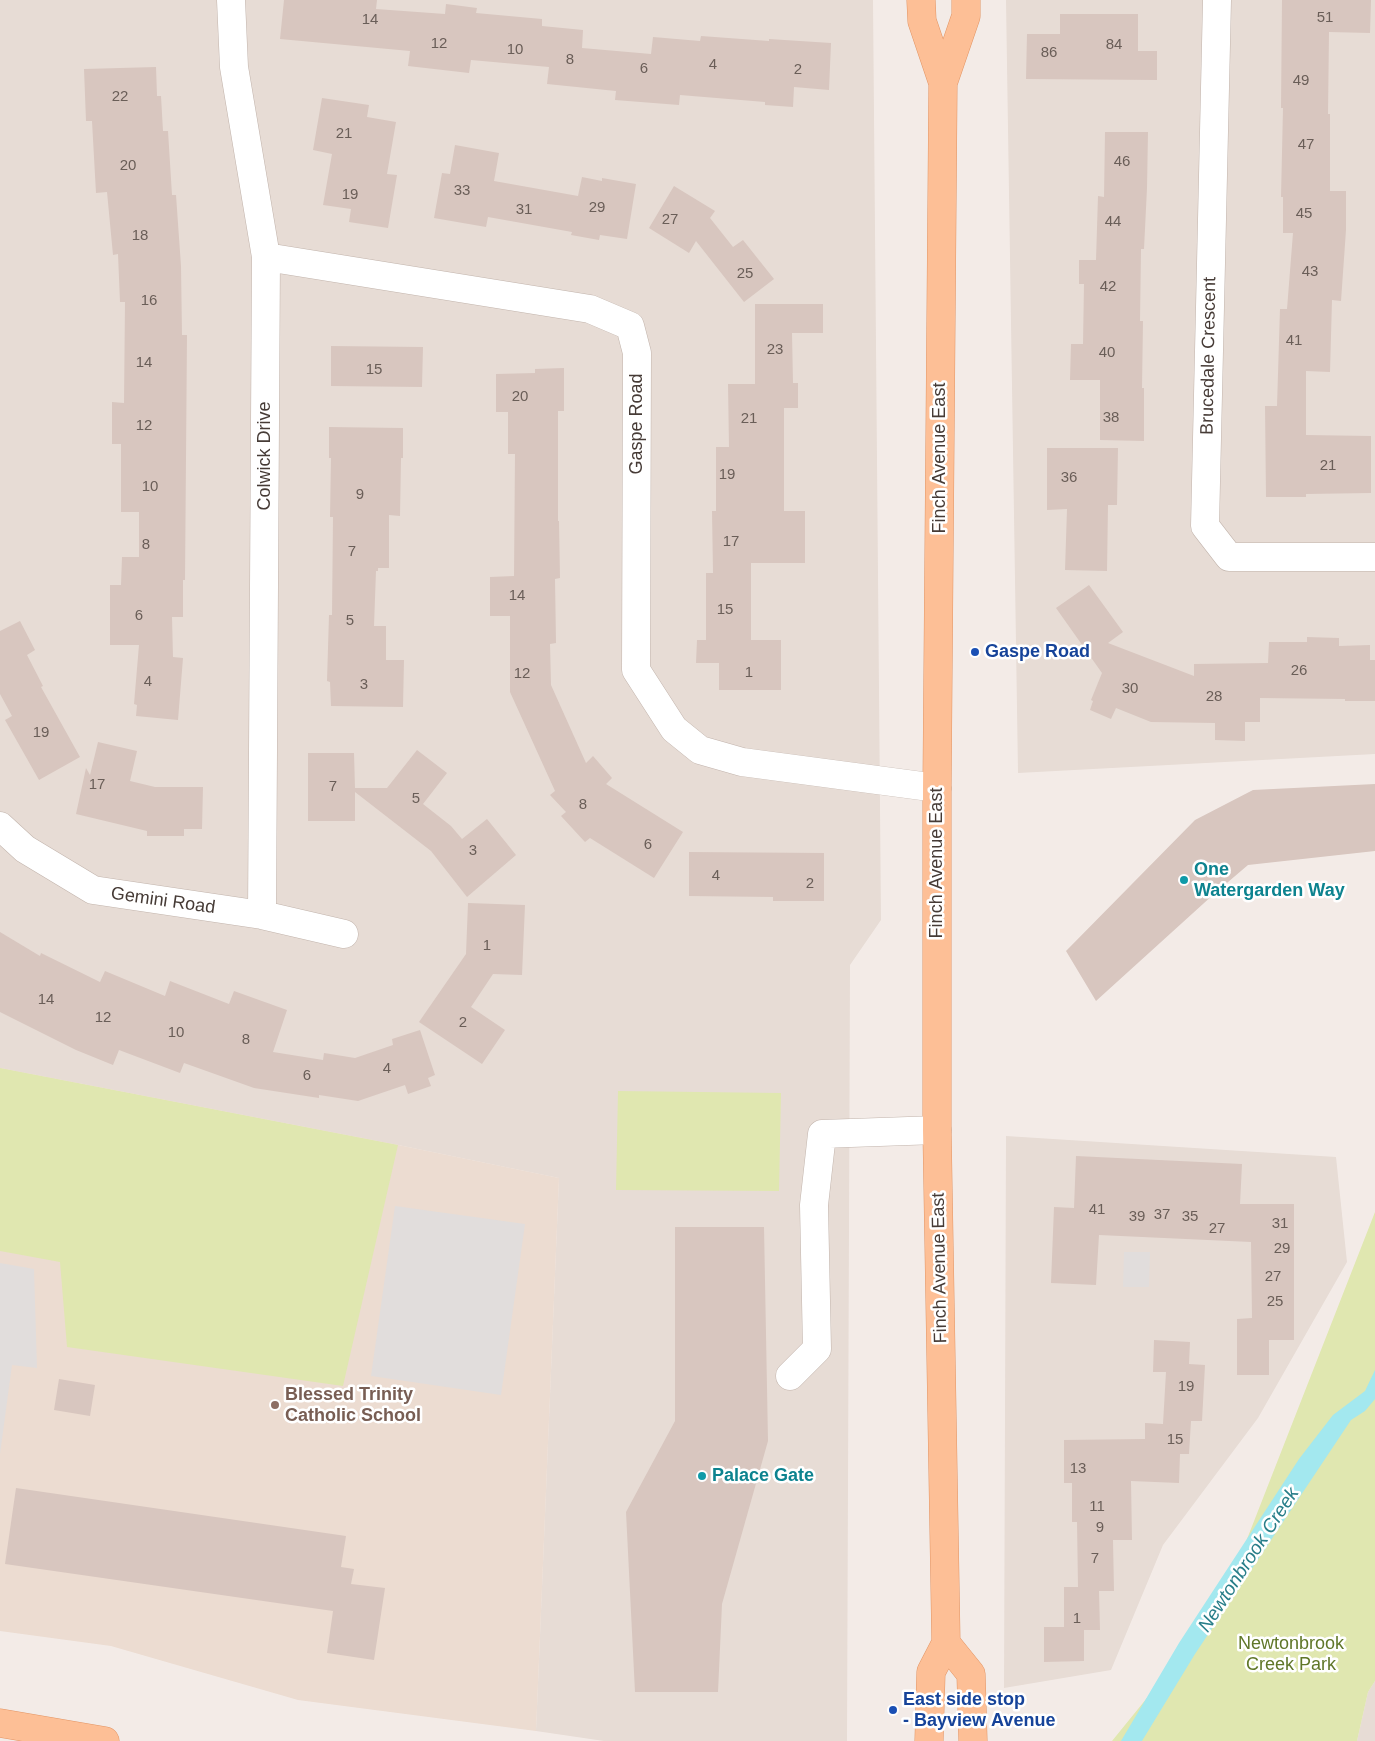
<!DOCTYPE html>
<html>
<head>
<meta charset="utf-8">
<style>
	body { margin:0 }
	canvas { display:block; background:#f3ebe7 }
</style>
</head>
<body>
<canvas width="1375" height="1741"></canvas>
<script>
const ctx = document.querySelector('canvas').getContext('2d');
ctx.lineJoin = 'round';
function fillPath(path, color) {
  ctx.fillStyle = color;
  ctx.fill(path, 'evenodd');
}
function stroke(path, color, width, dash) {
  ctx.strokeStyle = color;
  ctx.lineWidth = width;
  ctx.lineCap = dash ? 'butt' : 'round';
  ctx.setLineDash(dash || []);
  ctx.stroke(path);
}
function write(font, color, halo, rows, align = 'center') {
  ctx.font = font + ' Helvetica,sans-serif';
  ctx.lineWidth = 5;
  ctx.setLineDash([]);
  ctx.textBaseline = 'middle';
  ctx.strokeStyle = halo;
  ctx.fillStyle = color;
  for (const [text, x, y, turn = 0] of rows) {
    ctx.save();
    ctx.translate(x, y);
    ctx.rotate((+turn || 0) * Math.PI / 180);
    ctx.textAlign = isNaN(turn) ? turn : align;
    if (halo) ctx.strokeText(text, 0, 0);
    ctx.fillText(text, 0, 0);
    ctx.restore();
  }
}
fillPath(new Path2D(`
	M 0,0 L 873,0 L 881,920 L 850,965 L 847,1741 L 604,1741 L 536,1731 L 559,1178 L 398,1145 L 0,1068 Z
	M 1006,0 L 1375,0 L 1375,754 L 1018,773 Z
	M 1006,1136 L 1336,1157 L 1347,1262 L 1258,1418 L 1163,1545 L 1111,1670 L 1004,1688 Z
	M 1375,1681 L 1375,1741 L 1357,1741 L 1368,1692 Z`), '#e7dcd5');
fillPath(new Path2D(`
	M 0,1068 L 398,1145 L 559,1178 L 536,1731 L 298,1700 L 111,1646 L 0,1631 Z`), '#ecdcd1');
fillPath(new Path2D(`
	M 0,1068 L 398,1145 L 343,1386 L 67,1347 L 60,1262 L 0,1251 Z
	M 618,1091 L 781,1093 L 779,1191 L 616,1190 Z
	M 1375,1212 L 1375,1681 L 1368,1692 L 1357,1741 L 1112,1741 L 1220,1608 Z`), '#e0e7b0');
fillPath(new Path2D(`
	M 395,1206 L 525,1224 L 501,1395 L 371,1376 Z
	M 1124,1252 L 1150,1252 L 1149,1287 L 1123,1287 Z
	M 0,1263 L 34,1269 L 37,1368 L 12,1365 L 0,1454 Z`), '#e1dddc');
fillPath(new Path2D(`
	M 1375,1370 L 1375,1399 L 1365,1411 L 1351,1420 L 1195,1654 L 1142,1741 L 1121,1741 L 1179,1643 L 1299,1459 L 1333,1415 L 1365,1391 Z`), '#a3e8ef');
fillPath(new Path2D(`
	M 284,0 L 377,0 L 376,9 L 445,14 L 446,4 L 477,8 L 476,13 L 542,19 L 542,26 L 583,30 L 582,48 L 651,54 L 653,37 L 700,41 L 701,36 L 769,41 L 769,39 L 831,43 L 829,90 L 794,87 L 793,107 L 765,105 L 765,102 L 680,95 L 679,105 L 615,100 L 616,91 L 547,84 L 549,67 L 471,60 L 469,73 L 408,66 L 410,51 L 280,39 Z
	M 1282,0 L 1371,0 L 1370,33 L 1329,32 L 1328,114 L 1330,114 L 1330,191 L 1346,191 L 1346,230 L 1341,301 L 1332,300 L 1330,372 L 1306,371 L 1306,435 L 1371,436 L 1371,493 L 1306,494 L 1306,497 L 1266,497 L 1265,406 L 1277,406 L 1280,309 L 1287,309 L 1293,233 L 1283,233 L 1283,197 L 1281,197 L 1283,108 L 1281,108 Z
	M 1060,14 L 1138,14 L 1138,51 L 1157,51 L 1157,80 L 1026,79 L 1027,34 L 1060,34 Z
	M 156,67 L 157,96 L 161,96 L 163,131 L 168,131 L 172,195 L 176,195 L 181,266 L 182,335 L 187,335 L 185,580 L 183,580 L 183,617 L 172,617 L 173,657 L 183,658 L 178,720 L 136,716 L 137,705 L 134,704 L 139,645 L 110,645 L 110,585 L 121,585 L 122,557 L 139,557 L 139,512 L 121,512 L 121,444 L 112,444 L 112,402 L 124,403 L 125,302 L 120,302 L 118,254 L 113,255 L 107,192 L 96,193 L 92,121 L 86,121 L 84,69 Z
	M 322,98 L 369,105 L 367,117 L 396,122 L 387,174 L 397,175 L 388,228 L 349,222 L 351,209 L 323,205 L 332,154 L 313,150 Z
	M 1105,132 L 1148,132 L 1147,188 L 1144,249 L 1141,249 L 1140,321 L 1143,321 L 1142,388 L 1144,388 L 1144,441 L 1100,440 L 1100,380 L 1070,380 L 1071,344 L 1083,344 L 1084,284 L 1079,284 L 1079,260 L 1096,260 L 1098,196 L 1104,197 Z
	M 455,145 L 499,153 L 494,181 L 578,196 L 582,177 L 602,181 L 602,178 L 636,184 L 627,239 L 600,235 L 599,240 L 571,235 L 572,232 L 488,217 L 486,227 L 434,218 L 442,173 L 450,174 Z
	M 674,186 L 715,211 L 710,218 L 733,247 L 743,240 L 774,279 L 744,302 L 696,241 L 689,253 L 649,228 Z
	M 755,304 L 823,304 L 823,333 L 792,333 L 793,383 L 798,383 L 798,408 L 784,408 L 784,511 L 805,511 L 805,563 L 751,563 L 751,640 L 781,640 L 781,690 L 719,690 L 719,663 L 696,663 L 697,640 L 706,640 L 706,573 L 713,573 L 712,511 L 716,511 L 716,447 L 729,447 L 728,384 L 755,384 Z
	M 331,346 L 423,347 L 422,387 L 331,386 Z
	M 564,368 L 564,411 L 558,411 L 558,521 L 559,521 L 560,578 L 555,579 L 556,643 L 550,644 L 551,685 L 586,763 L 593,756 L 612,778 L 606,784 L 683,832 L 654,878 L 590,838 L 585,842 L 561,816 L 566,812 L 550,795 L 555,791 L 510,692 L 510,616 L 490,616 L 490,577 L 514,576 L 515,454 L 508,454 L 508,412 L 496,412 L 496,374 L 535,373 L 535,369 Z
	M 329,427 L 403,428 L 403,458 L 401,458 L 400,516 L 389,515 L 389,568 L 378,568 L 378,571 L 376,571 L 374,626 L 386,626 L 386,660 L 404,660 L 403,707 L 331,706 L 330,682 L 327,681 L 329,615 L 332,615 L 333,517 L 330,517 L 331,458 L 329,458 Z
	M 1047,448 L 1118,448 L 1117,505 L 1108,505 L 1107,571 L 1065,570 L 1067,509 L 1047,510 Z
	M 1089,585 L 1123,632 L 1108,643 L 1194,676 L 1194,664 L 1268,663 L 1269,642 L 1307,642 L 1307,637 L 1339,638 L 1339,646 L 1370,645 L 1370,660 L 1375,660 L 1375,701 L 1345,701 L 1345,699 L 1260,698 L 1260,722 L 1245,722 L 1245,741 L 1215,740 L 1215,723 L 1151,722 L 1116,708 L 1111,719 L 1090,710 L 1093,701 L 1091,700 L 1102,673 L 1056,608 Z
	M 20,621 L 35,650 L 27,655 L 43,686 L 41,687 L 80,757 L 39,780 L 5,720 L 12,716 L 0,694 L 0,631 Z
	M 98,742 L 137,751 L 130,781 L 155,787 L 203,787 L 202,829 L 184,829 L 184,836 L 147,836 L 147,831 L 76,814 L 86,768 L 90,775 Z
	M 417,750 L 447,773 L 423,804 L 451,826 L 462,839 L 487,819 L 516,855 L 467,897 L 431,851 L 355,792 L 355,821 L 308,821 L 308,753 L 354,753 L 355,788 L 387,788 Z
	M 1375,784 L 1375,851 L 1248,865 L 1214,894 L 1096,1001 L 1066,951 L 1195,820 L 1253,790 Z
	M 689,852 L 824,853 L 824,901 L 773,901 L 773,897 L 689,896 Z
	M 468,903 L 525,905 L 522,975 L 493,974 L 471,1007 L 505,1030 L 482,1064 L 419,1022 L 466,954 Z
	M 0,932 L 40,956 L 41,953 L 100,982 L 105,971 L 165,996 L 170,981 L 229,1004 L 234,991 L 287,1010 L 273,1052 L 323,1060 L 324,1053 L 355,1058 L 393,1045 L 392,1039 L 420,1030 L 435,1075 L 428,1078 L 431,1086 L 408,1094 L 405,1085 L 358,1101 L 319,1095 L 319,1098 L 254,1088 L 184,1063 L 180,1073 L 119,1050 L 113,1065 L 76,1050 L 0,1012 Z
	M 1076,1156 L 1242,1164 L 1240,1204 L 1294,1204 L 1294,1340 L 1269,1340 L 1269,1375 L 1237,1375 L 1237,1319 L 1252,1318 L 1251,1242 L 1099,1235 L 1096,1285 L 1051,1283 L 1054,1207 L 1074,1208 Z
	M 675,1227 L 764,1227 L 768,1441 L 722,1604 L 718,1692 L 635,1692 L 626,1512 L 675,1421 Z
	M 1154,1340 L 1190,1342 L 1189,1364 L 1205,1365 L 1202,1421 L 1191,1421 L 1189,1454 L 1180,1454 L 1179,1483 L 1131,1481 L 1132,1540 L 1113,1540 L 1114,1591 L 1099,1591 L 1100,1630 L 1084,1630 L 1084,1661 L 1044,1662 L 1044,1627 L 1064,1627 L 1064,1587 L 1078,1587 L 1077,1522 L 1072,1522 L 1072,1483 L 1064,1483 L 1064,1440 L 1145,1439 L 1145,1423 L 1163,1424 L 1166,1372 L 1153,1372 Z
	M 59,1379 L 95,1385 L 90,1416 L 54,1410 Z
	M 16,1488 L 346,1536 L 341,1567 L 354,1569 L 351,1584 L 385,1588 L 374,1660 L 327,1653 L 333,1611 L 5,1564 Z`), '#d8c6bf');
const minor = new Path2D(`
	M 231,0 L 234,67 L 266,257 L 262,915
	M 1217,0 L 1205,526 L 1229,557 L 1375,557
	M 266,257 L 590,309 L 630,326 L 637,353 L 636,670 L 674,729 L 700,750 L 742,762 L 937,788
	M 0,826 L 25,849 L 93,890 L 262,915 L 344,934
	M 790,1376 L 817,1349 L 814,1205 L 822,1134 L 937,1130`);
const major = new Path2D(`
	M 921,0 L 922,21 L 943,83
	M 946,1643 L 971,1674 L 973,1741
	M 0,1723 L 105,1741
	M 929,1741 L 931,1672 L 946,1643 L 937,1130 L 937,788 L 943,83 L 966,16 L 966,0`);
stroke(minor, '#c2b4ac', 29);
stroke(major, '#e29565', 29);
stroke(minor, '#fff', 28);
stroke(major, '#fdbf96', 28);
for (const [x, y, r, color] of [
	[975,652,5,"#1a4fb4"],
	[1184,880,5,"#0f9aa8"],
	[275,1405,5,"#8d6e63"],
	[702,1476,5,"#0f9aa8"],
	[893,1710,5,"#1a4fb4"]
]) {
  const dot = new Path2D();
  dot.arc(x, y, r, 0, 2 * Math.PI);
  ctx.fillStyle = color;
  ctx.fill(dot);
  stroke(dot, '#fff', 2);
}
write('15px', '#6a5e58', null, [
	["51",1325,18],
	["14",370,20],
	["12",439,44],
	["84",1114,45],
	["10",515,50],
	["86",1049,53],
	["8",570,60],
	["4",713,65],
	["6",644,69],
	["2",798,70],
	["49",1301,81],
	["22",120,97],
	["21",344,134],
	["47",1306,145],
	["46",1122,162],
	["20",128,166],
	["33",462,191],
	["19",350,195],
	["29",597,208],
	["31",524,210],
	["45",1304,214],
	["27",670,220],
	["44",1113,222],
	["18",140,236],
	["43",1310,272],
	["25",745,274],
	["42",1108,287],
	["16",149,301],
	["41",1294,341],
	["23",775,350],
	["40",1107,353],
	["14",144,363],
	["15",374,370],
	["20",520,397],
	["38",1111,418],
	["21",749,419],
	["12",144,426],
	["21",1328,466],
	["19",727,475],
	["36",1069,478],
	["10",150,487],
	["9",360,495],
	["17",731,542],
	["8",146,545],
	["7",352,552],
	["14",517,596],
	["15",725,610],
	["6",139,616],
	["5",350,621],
	["26",1299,671],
	["1",749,673],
	["12",522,674],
	["4",148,682],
	["3",364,685],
	["30",1130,689],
	["28",1214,697],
	["19",41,733],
	["17",97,785],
	["7",333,787],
	["5",416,799],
	["8",583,805],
	["6",648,845],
	["3",473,851],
	["4",716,876],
	["2",810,884],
	["1",487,946],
	["14",46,1000],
	["12",103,1018],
	["2",463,1023],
	["10",176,1033],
	["8",246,1040],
	["4",387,1069],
	["6",307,1076],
	["41",1097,1210],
	["37",1162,1215],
	["39",1137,1217],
	["35",1190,1217],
	["31",1280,1224],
	["27",1217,1229],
	["29",1282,1249],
	["27",1273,1277],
	["25",1275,1302],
	["19",1186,1387],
	["15",1175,1440],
	["13",1078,1469],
	["11",1097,1507],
	["9",1100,1528],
	["7",1095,1559],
	["1",1077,1619]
]);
write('18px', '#463b36', '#fff', [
	["Brucedale Crescent",1209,356,-89],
	["Gaspe Road",637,424,-90],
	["Colwick Drive",265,456,-90],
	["Finch Avenue East",940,458,-90],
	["Finch Avenue East",937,863,-90],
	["Gemini Road",163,901,8],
	["Finch Avenue East",940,1268,-91]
]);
write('bold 18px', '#164399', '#fff', [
	["Gaspe Road",985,652],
	["East side stop",903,1700],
	["- Bayview Avenue",903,1721]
], 'left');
write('bold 18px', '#0d838f', '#fff', [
	["One",1194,870],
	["Watergarden Way",1194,891],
	["Palace Gate",712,1476]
], 'left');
write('bold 18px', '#785e54', '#fff', [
	["Blessed Trinity",285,1395],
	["Catholic School",285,1416]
], 'left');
write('18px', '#607729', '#fff', [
	["Newtonbrook",1291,1644],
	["Creek Park",1291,1665]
]);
write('italic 19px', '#287e89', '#fff', [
	["Newtonbrook Creek",1249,1560,-57]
]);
</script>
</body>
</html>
